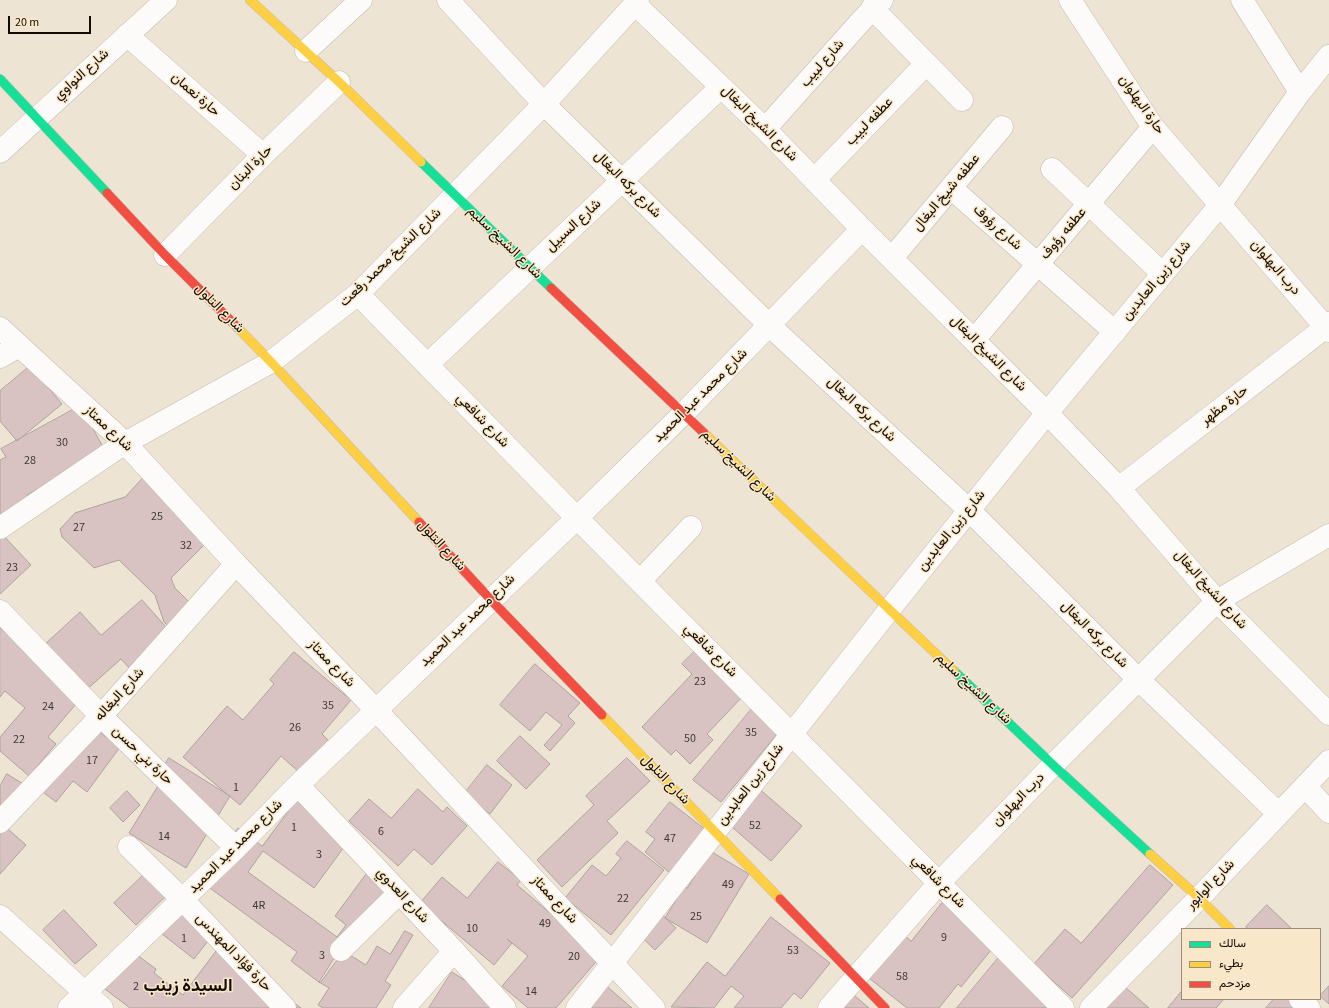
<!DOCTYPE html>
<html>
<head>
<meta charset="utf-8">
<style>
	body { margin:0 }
	#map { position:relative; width:1329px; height:1008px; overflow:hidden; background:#eee4d4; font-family:"Source Sans 3",Vazirmatn,sans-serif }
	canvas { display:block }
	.legend { position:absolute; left:1181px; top:928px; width:140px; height:72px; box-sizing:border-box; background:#f8e7c9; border:1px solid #9c8f7a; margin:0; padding:5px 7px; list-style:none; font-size:12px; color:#110b03 }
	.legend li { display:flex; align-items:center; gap:8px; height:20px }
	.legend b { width:20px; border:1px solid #9c8f7a }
	.scale { position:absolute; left:8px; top:16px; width:83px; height:18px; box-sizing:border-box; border:2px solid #110b03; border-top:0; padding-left:5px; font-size:12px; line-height:14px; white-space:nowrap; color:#110b03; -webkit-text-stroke:3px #f8e7c9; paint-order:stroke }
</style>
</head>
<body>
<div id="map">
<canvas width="1329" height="1008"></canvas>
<ul class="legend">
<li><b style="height:5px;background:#16e098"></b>سالك</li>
<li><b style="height:5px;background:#ffcf43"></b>بطيء</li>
<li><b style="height:5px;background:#f24e42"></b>مزدحم</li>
</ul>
<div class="scale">20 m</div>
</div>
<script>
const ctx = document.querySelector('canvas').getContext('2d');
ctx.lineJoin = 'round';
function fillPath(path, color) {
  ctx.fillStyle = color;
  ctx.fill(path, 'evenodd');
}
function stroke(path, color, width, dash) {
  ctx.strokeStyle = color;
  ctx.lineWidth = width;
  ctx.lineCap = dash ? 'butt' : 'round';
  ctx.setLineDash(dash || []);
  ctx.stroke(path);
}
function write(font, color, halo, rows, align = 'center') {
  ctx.font = font + ' "Source Sans 3",Vazirmatn,sans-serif';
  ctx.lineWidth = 3;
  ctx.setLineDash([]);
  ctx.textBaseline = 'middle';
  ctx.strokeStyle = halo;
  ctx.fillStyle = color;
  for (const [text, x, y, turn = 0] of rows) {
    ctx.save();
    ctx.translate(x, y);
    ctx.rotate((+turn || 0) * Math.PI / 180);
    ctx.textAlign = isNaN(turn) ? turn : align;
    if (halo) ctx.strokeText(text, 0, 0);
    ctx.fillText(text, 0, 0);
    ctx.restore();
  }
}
const building = new Path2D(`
	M 30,366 L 62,404 L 17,441 L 0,421 L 0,391 Z
	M 80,406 L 106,452 L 27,495 L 33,505 L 0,523 L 0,460 L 6,457 L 1,449 Z
	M 144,477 L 209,540 L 171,578 L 175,588 L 202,615 L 180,637 L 164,622 L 155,595 L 119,560 L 94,568 L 62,537 L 60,529 L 75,513 L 125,497 Z
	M 0,532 L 31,565 L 0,594 Z
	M 142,600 L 174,636 L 133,672 L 121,659 L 85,691 L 44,645 L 80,612 L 101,635 Z
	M 0,628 L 82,697 L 48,737 L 56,744 L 29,776 L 0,751 L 0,737 L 25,708 L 5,691 L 0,697 Z
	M 294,652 L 351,700 L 322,734 L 329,741 L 301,774 L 281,756 L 240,805 L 183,757 L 227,706 L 243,720 L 274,684 L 270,680 Z
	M 694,652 L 742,697 L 707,734 L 713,740 L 690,764 L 676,750 L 671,755 L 642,727 L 692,674 L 682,664 Z
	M 535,664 L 580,703 L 568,716 L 575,723 L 550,751 L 544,745 L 562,725 L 546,712 L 530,731 L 500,705 Z
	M 755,705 L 783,727 L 721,802 L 693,780 Z
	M 84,721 L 120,747 L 87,792 L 73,781 L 56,802 L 35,786 Z
	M 520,736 L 550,764 L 526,789 L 497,761 Z
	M 169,758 L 230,796 L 186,868 L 129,833 L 161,781 L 157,778 Z
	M 627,758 L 650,781 L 607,821 L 618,833 L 562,887 L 537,860 L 594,805 L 586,796 Z
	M 487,765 L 512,785 L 490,814 L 464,794 Z
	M 7,774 L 33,790 L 0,813 L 0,786 Z
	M 756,786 L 802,826 L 771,861 L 725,821 Z
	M 418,789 L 443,812 L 447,807 L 467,826 L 432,865 L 414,849 L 398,866 L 349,821 L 369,799 L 391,818 Z
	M 127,791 L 140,805 L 123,822 L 110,808 Z
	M 297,800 L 350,839 L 314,888 L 263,851 L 248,872 L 337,937 L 346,925 L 335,916 L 369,870 L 391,887 L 320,983 L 291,961 L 297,952 L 199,880 L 238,828 L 262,846 Z
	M 670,802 L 711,834 L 676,878 L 645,852 L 655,839 L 646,832 Z
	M 0,822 L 26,845 L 0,874 Z
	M 627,841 L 664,870 L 611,935 L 565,898 L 592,865 L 606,876 L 621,858 L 616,854 Z
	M 710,851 L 749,874 L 707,943 L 665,918 L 684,887 L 687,888 Z
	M 498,862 L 521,880 L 517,885 L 601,956 L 556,1008 L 528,1008 L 502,986 L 528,956 L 507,939 L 512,943 L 494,965 L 420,903 L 442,877 L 467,898 Z
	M 1150,865 L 1173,885 L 1072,998 L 1034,964 L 1065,929 L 1081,943 Z
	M 148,871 L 169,893 L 136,925 L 114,903 Z
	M 943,902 L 996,944 L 961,987 L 958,984 L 939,1008 L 907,1008 L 860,971 L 894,927 L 911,941 Z
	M 651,904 L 676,928 L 655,950 L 630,926 Z
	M 1267,905 L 1292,929 L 1249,929 L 1246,927 Z
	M 200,908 L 218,928 L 194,959 L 152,926 Z
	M 64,910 L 97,945 L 75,964 L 43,930 Z
	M 771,917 L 830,963 L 801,999 L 794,993 L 781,1008 L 734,1008 L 744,996 L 731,986 L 714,1008 L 671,1007 L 707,962 L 725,976 Z
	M 405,931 L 413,935 L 385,981 L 391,985 L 376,1008 L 323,1008 L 318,1005 L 329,988 L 319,982 L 340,949 L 366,965 L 377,946 L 390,954 Z
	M 129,949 L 156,969 L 154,973 L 183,995 L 216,951 L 267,983 L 301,1008 L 130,1008 L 101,986 Z
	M 1000,956 L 1062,1008 L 957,1008 Z
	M 452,972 L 506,1007 L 505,1008 L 429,1008 Z
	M 604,984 L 632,1008 L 583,1008 Z
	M 1329,986 L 1329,1004 L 1320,996 Z
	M 1125,987 L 1149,1008 L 1106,1008 Z
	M 848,990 L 869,1008 L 833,1008 Z
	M 1182,991 L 1182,999 L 1224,999 L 1216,1008 L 1168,1008 Z
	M 1274,999 L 1288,999 L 1299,1008 L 1266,1008 Z`);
fillPath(building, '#d8c2c2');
stroke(building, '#ada39e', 1);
const street = new Path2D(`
	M 448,0 L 544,104 L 770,326 L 969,510 L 1138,679 L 1279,814
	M 1070,0 L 1153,127 L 1329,331
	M 1242,0 L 1300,92
	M 635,4 L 765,129 L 862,229 L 1047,413 L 1119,488 L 1217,601 L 1329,714
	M 872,8 L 962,100
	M 127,35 L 263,155
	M 306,51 L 361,0
	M 765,129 L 862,20 L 882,0
	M 0,152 L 166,0
	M 1052,169 L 1163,274
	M 814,180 L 926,64
	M 951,188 L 1115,332
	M 165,255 L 263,155 L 339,82
	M 892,258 L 1002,127
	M 358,294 L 577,518 L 1063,1008
	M 0,328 L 125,443 L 236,564 L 376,710 L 654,1008
	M 974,340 L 1153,127
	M 0,357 L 19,346
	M 427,365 L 721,87
	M 1119,488 L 1326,327 L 1329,323
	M 0,528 L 125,443 L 271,362 L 358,294 L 544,104 L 635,4 L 638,0
	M 640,581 L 691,527
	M 0,611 L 101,716 L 236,848
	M 298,785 L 454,951 L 505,1008
	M 1305,786 L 1329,812
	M 0,822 L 101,716 L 236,564
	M 129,847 L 182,899 L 285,1008
	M 0,916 L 102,1008
	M 341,950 L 399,893
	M 1300,999 L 1309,1008
	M 69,1008 L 236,848 L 298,785 L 577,518 L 683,414 L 862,229
	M 404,1008 L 454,951
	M 577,1008 L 889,610 L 1047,413 L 1220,205 L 1300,92 L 1329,56
	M 829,1008 L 939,883 L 1053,765 L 1217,601 L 1329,535
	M 1091,1008 L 1199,898 L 1329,761`);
const fast = new Path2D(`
	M 0,79 L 107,193
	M 421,162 L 551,288
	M 954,671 L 1053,765 L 1150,854`);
const slow = new Path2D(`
	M 250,0 L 339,82 L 421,162
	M 238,328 L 271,362 L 419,522
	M 704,433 L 954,671
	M 602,715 L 780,899
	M 1150,854 L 1199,898 L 1230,929`);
const jam = new Path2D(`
	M 107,193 L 165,255 L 238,328
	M 551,288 L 704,433
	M 419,522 L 491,600 L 602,715
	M 780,899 L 885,1008`);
stroke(street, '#c3bbaf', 23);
stroke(fast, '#c3bbaf', 10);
stroke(slow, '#c3bbaf', 10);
stroke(jam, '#c3bbaf', 10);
stroke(street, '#fcfbf9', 22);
stroke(fast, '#16e098', 9);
stroke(slow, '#ffcf43', 9);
stroke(jam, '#f24e42', 9);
write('12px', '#433933', null, [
	["30",62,443],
	["28",30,461],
	["25",157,517],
	["27",79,528],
	["32",186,546],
	["23",12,568],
	["23",700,682],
	["35",328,706],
	["24",48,707],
	["26",295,728],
	["35",751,733],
	["50",690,739],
	["22",19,740],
	["17",92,761],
	["1",236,788],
	["52",755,826],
	["1",294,828],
	["6",381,832],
	["14",164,837],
	["47",670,839],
	["3",319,855],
	["49",728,885],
	["22",623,899],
	["4R",259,906],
	["25",696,917],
	["49",545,924],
	["10",472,929],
	["9",944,938],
	["1",184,939],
	["53",793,951],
	["3",322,956],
	["20",574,957],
	["58",902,977],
	["2",136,987],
	["14",531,992]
]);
write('14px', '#110b03', '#f8e7c9', [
	["شارع لبيب",823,64,-49],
	["شارع النواوي",82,75,-42],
	["حارة نعمان",195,95,41],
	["حارة البهلوان",1141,105,55],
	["عطفه لبيب",870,122,-46],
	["شارع الشيخ البغال",759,124,45],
	["حارة البنان",251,168,-45],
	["شارع بركه البغال",627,185,45],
	["عطفه شيخ البغال",947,193,-50],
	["شارع السبيل",574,226,-43],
	["شارع رؤوف",997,228,42],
	["عطفه رؤوف",1064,234,-50],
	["شارع الشيخ سليم",504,243,44],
	["شارع الشيخ محمد رفعت",391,258,-44],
	["درب البهلوان",1275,268,49],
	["شارع زين العابدين",1157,281,-50],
	["شارع التلول",219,309,45],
	["شارع الشيخ البغال",988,354,45],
	["شارع محمد عبد الحميد",701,396,-45],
	["حارة مظهر",1225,406,-38],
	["شارع بركه البغال",861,410,43],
	["شارع شافعي",482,421,46],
	["شارع ممتاز",108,429,43],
	["شارع الشيخ سليم",738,466,44],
	["شارع زين العابدين",952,531,-51],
	["شارع التلول",441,546,47],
	["شارع الشيخ البغال",1210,590,48],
	["شارع محمد عبد الحميد",468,621,-44],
	["شارع بركه البغال",1094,635,45],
	["شارع شافعي",710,651,45],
	["شارع ممتاز",331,664,46],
	["شارع الشيخ سليم",973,689,43],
	["شارع البغاله",120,695,-48],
	["حارة بني حسن",142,756,44],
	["شارع التلول",665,780,46],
	["شارع زين العابدين",751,785,-52],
	["درب البهلوان",1019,800,-46],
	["شارع محمد عبد الحميد",236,847,-45],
	["شارع شافعي",938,882,45],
	["شارع الوابور",1211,885,-46],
	["شارع العدوي",402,896,47],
	["شارع ممتاز",554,900,47],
	["حارة فؤاد المهندس",233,953,46]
]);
write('bold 18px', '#110b03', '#f8e7c9', [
	["السيدة زينب",188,987]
]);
</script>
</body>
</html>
